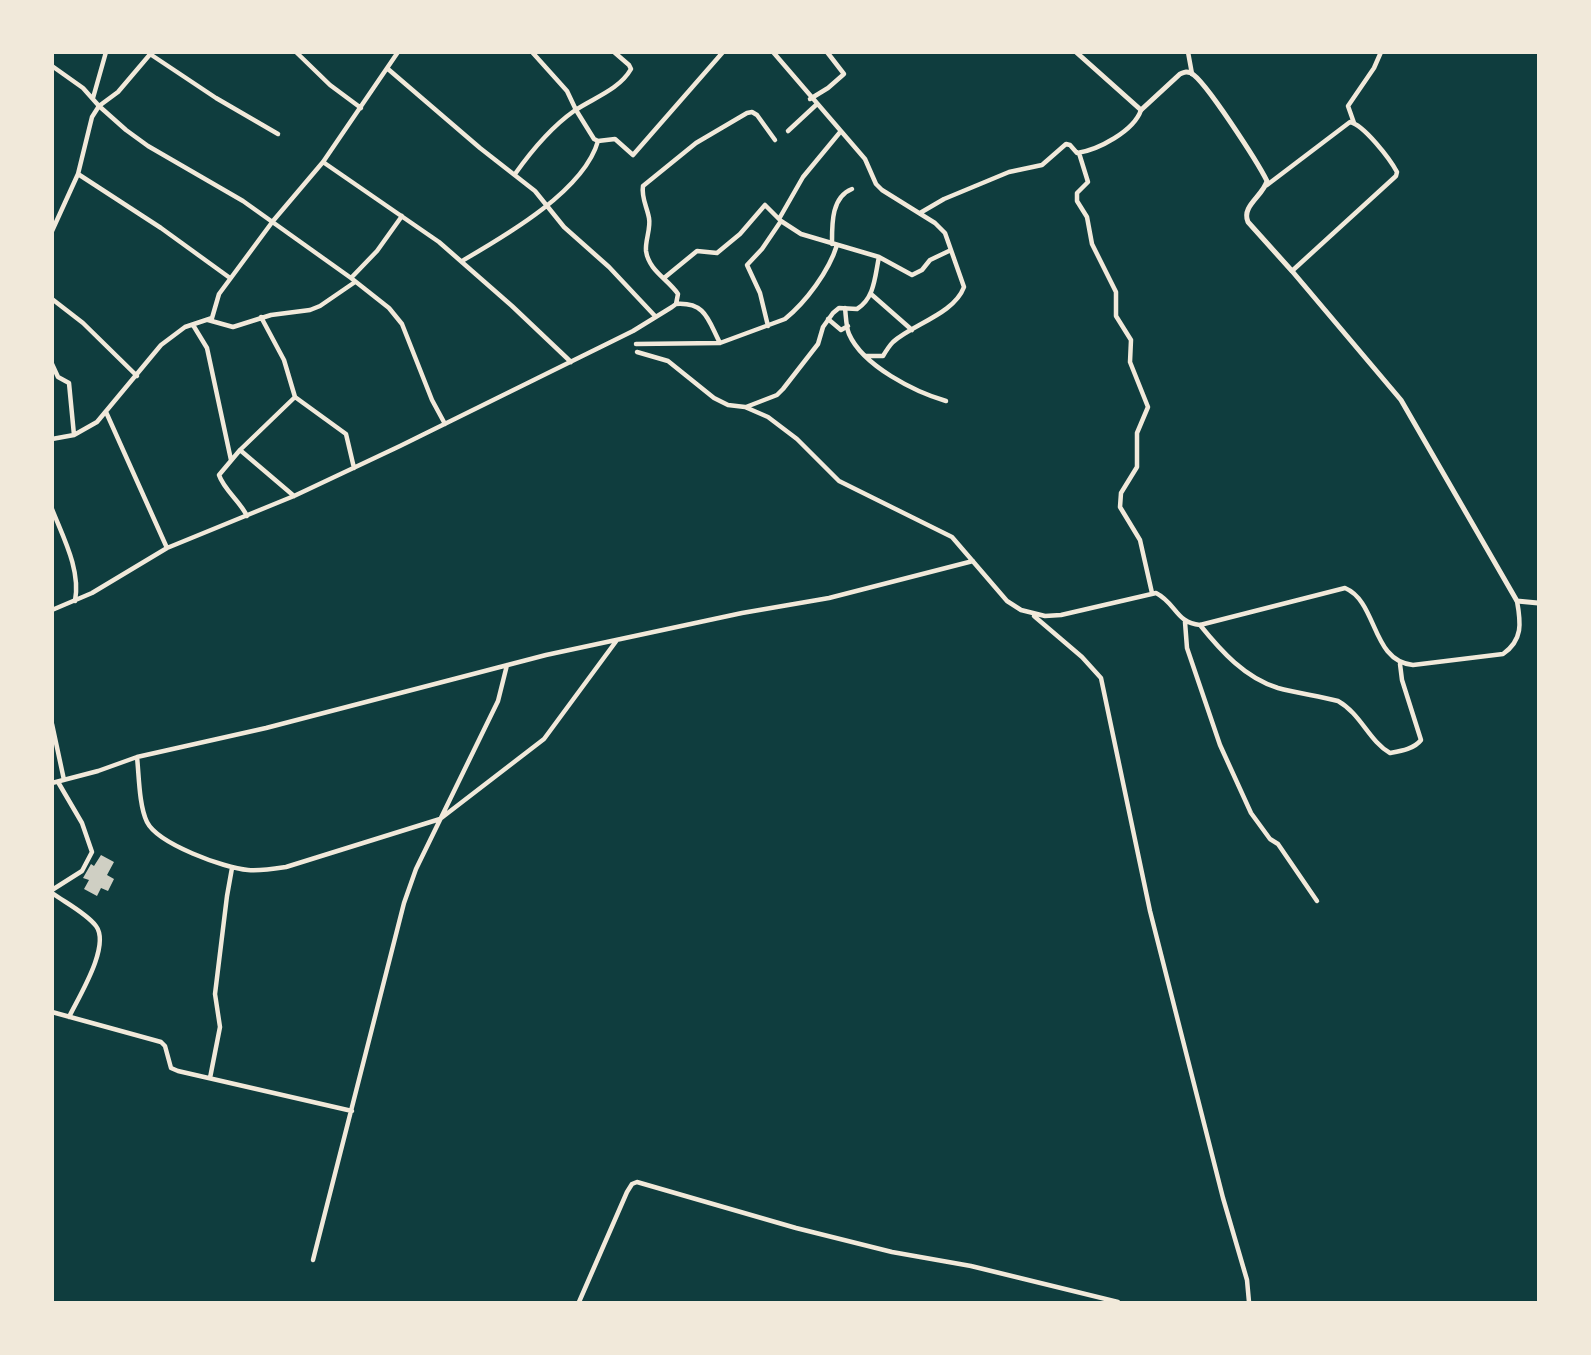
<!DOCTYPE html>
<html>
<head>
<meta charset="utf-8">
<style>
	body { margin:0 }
	#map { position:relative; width:1591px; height:1355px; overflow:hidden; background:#0f3d3e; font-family:Barlow,sans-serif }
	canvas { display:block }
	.frame { position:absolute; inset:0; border:54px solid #f1e9da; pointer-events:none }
</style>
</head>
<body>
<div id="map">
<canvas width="1591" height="1355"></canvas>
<div class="frame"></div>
</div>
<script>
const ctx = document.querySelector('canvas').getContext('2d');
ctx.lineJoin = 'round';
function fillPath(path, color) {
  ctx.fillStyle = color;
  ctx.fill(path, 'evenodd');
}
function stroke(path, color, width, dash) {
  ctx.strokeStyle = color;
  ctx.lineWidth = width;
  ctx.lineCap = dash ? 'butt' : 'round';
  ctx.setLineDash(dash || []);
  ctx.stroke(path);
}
fillPath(new Path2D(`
	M 101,855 L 114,862 L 107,875 L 114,879 L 108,891 L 101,888 L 97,896 L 84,889 L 89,880 L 83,878 L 91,864 L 94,866 Z`), '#cfcfc3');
stroke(new Path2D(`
	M 296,52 L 330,85 L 361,108
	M 532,52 L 567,91 L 576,110 L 594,139 L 598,141 L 615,139 L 633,155 L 723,52
	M 773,52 L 865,159 L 876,184 L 882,190 L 935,223 L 945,233 L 964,287 C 954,314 913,324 893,342 C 889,346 886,351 883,356 L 866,356
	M 1188,52 L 1192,74
	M 150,54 L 216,98 L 278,134
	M 52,66 L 83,88 L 99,106 L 126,130 L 148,146 L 243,201 L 351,278 L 389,308 L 402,324 L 432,400 L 445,424
	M 388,69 L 480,148 L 535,191 L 564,227 L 609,267 L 655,316
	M 93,98 L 106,52
	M 810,99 L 828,88 L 844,74 L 827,52
	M 1354,123 L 1348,106 L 1374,68 L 1381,52
	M 788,131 L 816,105
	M 1079,153 L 1088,182 L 1077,193 L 1077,201 L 1087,217 L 1092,244 L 1116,292 L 1116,316 L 1131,340 L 1130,362 L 1148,407 L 1137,433 L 1137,467 L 1121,493 L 1120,507 L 1140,540 L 1152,593
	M 323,162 L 439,242 L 512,306 L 571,362
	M 78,174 L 161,228 L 230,278
	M 515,174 C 532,150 550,128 574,111 C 593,98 619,90 631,69 L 629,65 L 614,52
	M 1267,185 L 1350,122 C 1364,125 1390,159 1397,172 L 1396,176 L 1292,271
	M 920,213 L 944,199 L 1009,172 L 1042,165 L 1066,144 L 1070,145 L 1077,153 C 1098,150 1134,131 1141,110
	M 779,219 L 803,177 L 841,131
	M 52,231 L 78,174 L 92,117 L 99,106 L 118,92 L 152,52
	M 832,244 C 832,225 831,197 852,189
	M 462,261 C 505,236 584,191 598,141
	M 351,278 L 377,251 L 402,216
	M 664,278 L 697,251 L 717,253 L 740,234 L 765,205 L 781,221 L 801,234 L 879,257 L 912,275 L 922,270 L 930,260 L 951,250
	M 871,294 L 912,330
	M 52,299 L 83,323 L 137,376
	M 676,304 C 706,302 708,320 720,343
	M 845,308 C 846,316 846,327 849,334 C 863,366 915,392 946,401
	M 261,317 L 284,360 L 295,397
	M 828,319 L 841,330 L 848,326
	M 208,320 L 233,327 L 271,315 L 310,310 L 320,306 L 355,282
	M 193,325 L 207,348 L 231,460
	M 768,326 L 760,293 L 747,265 L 762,249 L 781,221
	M 636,344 L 720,343 L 785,319 C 806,302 829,271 837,245
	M 637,352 L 668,361 L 714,398 L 728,405 L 745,407 L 768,417 L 797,439 L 839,481 L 952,537 L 1007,601 L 1021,610 L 1045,616 L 1061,615 L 1156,593 C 1176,603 1176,623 1200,625 L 1345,588 C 1378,602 1371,661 1413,665 L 1503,654 C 1523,640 1521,623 1517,601
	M 52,364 L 58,377 L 69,383 L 74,435
	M 746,407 L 777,395 L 783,389 L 818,344 L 823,327 L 833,313 L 839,308 L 857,309 C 875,298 875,275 879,257
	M 106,412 L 167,548
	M 52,439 L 74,435 L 97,422 L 161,345 L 185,327 L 212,318 L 219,294 L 273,221 L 323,162 L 398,52
	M 240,450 L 294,496
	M 52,509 C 63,537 81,570 75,601
	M 247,516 C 240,501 224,490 219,475 L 240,450 L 295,397 L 346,434 L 354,468
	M 52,610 L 92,593 L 167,548 L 294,496 L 400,446 L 633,331 L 672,307 L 676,304 L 678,294 C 668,279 649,271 646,251 C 645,240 651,229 649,218 C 647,207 641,197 643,186 L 696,143 L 747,113 L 752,112 L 757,115 L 775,140
	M 1034,616 L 1082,657 L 1101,678 L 1150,911 L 1223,1198 L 1247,1280 L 1249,1302
	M 1185,622 L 1187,648 L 1220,745 L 1251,813 L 1270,839 L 1278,844 L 1317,901
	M 1200,625 C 1221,651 1245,678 1278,688 C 1297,693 1318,696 1338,701 C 1361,714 1369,741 1390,753 C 1401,751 1414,749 1421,740 L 1402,680 L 1400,664
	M 52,724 L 64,780
	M 137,757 C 139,775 139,806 147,822 C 158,844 224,868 248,870 C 261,871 273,869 286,867 L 440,819 L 544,739 L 617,640
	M 52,783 L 98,771 L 137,757 L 266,728 L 546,655 L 742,613 L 829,598 L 973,561
	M 52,890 L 82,871 L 92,852 L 82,823 L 58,782
	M 52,893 C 66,903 86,913 96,926 C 111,946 78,998 69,1017
	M 52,1012 L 161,1042 L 165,1046 L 171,1068 L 178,1071 L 352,1111
	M 210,1078 L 220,1027 L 215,994 L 227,896 L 232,868
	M 313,1260 L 404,903 L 416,869 L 498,701 L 507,665
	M 579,1302 L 627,1192 L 632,1184 L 637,1182 L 796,1228 L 892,1252 L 971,1266 L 1118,1302`), '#f1e9da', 4.5);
stroke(new Path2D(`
	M 1076,52 L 1141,110 L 1180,74 C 1185,72 1186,71 1191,73 C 1205,80 1258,163 1267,181 C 1263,196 1241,206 1248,222 L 1292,271 L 1401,400 L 1517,601 L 1538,603`), '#f1e9da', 5);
</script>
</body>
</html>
